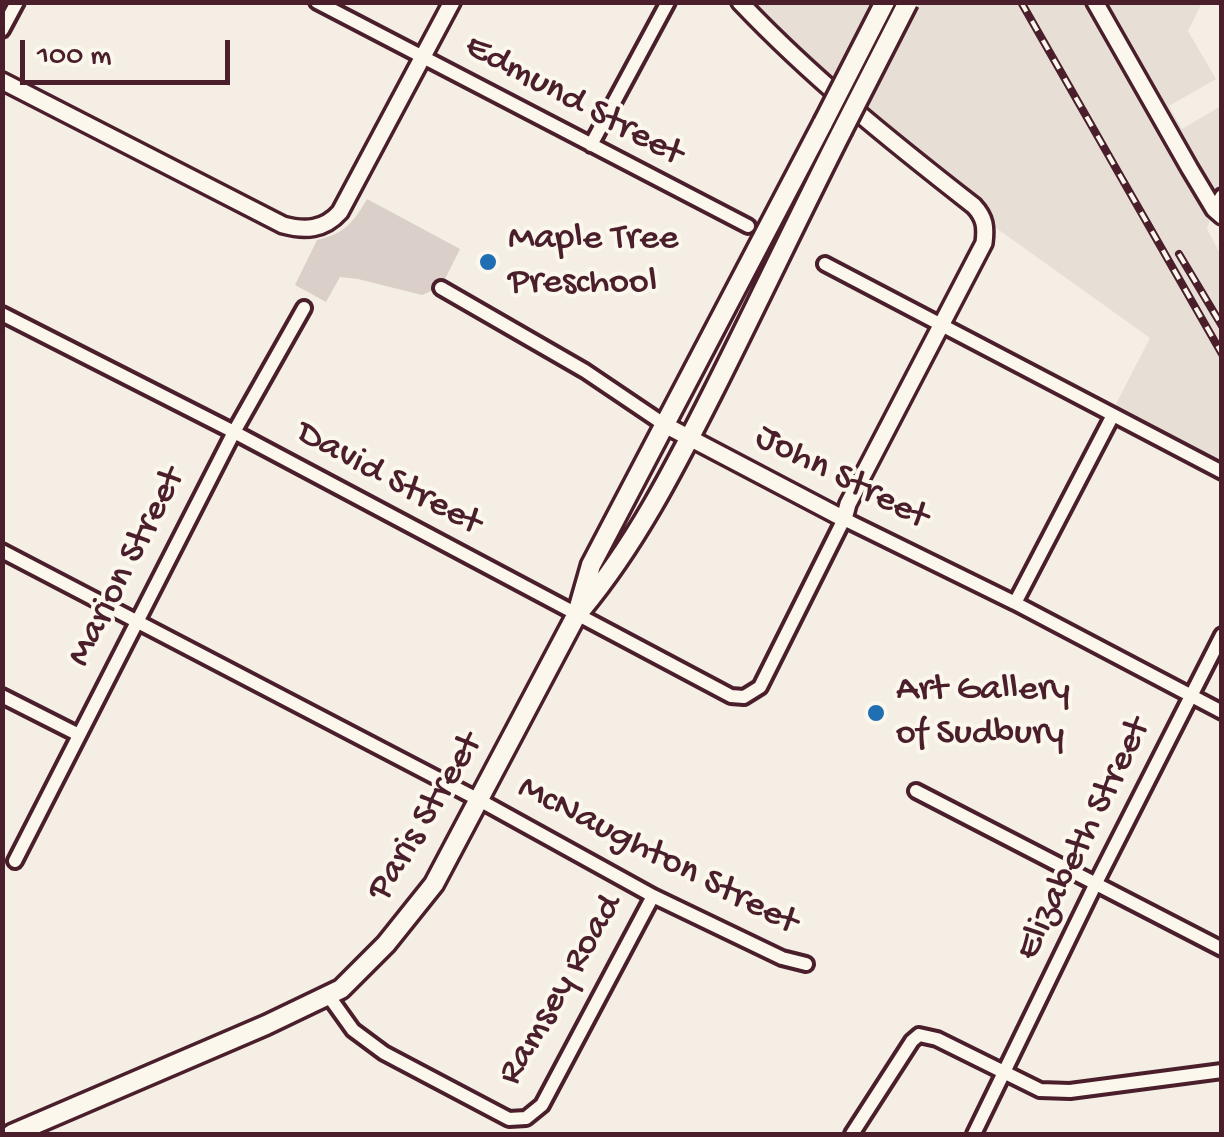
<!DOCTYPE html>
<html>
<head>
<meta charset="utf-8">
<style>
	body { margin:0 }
	#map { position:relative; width:1224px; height:1137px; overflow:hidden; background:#f4eee4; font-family:"Gochi Hand",sans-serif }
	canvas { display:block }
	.frame { position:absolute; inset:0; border:5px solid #4a1f2b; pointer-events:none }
	.scale { position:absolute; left:20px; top:40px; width:210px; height:45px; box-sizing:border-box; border:5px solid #4a1f2b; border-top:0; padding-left:12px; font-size:30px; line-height:35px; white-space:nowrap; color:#4a1f2b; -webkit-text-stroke:8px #fbf7ec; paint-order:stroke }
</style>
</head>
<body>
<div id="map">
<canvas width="1224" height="1137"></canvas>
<div class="frame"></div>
<div class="scale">100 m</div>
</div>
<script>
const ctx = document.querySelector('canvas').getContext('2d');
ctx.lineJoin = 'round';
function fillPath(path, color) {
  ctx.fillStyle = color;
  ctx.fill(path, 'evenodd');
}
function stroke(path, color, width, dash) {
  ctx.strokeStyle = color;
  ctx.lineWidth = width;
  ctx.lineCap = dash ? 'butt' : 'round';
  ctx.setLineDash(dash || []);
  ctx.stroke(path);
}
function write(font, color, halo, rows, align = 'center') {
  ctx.font = font + ' "Gochi Hand",sans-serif';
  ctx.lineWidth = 8;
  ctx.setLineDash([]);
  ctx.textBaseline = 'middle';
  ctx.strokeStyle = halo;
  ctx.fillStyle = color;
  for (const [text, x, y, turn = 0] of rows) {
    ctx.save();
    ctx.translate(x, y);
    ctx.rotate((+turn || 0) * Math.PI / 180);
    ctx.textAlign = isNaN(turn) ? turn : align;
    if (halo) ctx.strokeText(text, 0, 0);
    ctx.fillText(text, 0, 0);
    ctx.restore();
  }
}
fillPath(new Path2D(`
	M 741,3 L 1202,3 L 1188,31 L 1216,79 L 1169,106 L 1182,129 L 1221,106 L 1221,188 L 1207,229 L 1221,255 L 1221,471 L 1115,414 L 1117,402 L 1150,338 L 985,220 Z`), '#e7dfd6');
fillPath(new Path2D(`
	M 367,199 L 460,249 L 441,287 L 422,295 L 358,279 L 340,277 L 326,302 L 295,285 L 317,240 C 344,234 354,222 367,199 Z`), '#dbd0c9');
const minor = new Path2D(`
	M 317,2 L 748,226
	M 2,30 L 17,2
	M 591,145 L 668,2
	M 1214,209 L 1222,196
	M 825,264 L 1222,472
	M 441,288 L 585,371 L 665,425
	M 2,314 L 234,432 L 731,696 L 744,697 L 760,687 L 844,519 L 1015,603 L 1222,712
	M 2,551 L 481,801 L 653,896 L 782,958 L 806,964
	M 1015,603 L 1113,415
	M 2,696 L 77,734
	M 916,791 L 1222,949
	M 15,861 L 234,432 L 304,308
	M 328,995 L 353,1030 L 384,1053 L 509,1119 L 526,1118 L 542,1105 L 653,896
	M 852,1134 L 912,1041 L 919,1035 L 937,1039 L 1040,1090 L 1070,1091 L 1222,1071
	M 974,1134 L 1096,883 L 1222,635`);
const tertiary = new Path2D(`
	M 1095,2 L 1190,169 L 1214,209 L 1222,216
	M 2,81 L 283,225 C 305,231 324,230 340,212 L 452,2
	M 665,425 L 844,519 L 848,504 L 984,243 C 986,227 985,218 974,206 C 892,142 812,78 740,2`);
const secondary = new Path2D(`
	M 581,610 C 635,545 674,469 712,394 C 756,307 798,218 842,131
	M 12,1134 L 266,1025 L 341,989 L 386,944 L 434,884 L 577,614 L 591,565 L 823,123`);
stroke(minor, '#4a1f2b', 20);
stroke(tertiary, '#4a1f2b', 22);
stroke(secondary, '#4a1f2b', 25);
stroke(minor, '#fbf7ec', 12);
stroke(tertiary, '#fbf7ec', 15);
stroke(secondary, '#fbf7ec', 18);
const rail = new Path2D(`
	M 1021,2 L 1222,354
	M 1179,254 L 1222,326`);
stroke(rail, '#4a1f2b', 8);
stroke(rail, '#fbf7ec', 4, [11]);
const secondaryBridge = new Path2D(`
	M 823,123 L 885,2
	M 842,131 L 908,2`);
stroke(secondaryBridge, '#4a1f2b', 25, []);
stroke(secondaryBridge, '#fbf7ec', 18);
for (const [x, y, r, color] of [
	[488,262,10,"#1f6fb2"],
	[876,713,10,"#1f6fb2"]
]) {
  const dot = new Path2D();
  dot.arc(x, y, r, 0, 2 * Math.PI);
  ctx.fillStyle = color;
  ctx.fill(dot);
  stroke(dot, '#fbf7ec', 4);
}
write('38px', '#4a1f2b', '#fbf7ec', [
	["Edmund Street",573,102,28],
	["John Street",841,479,27],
	["David Street",388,480,28],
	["Marion Street",128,568,-63],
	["Paris Street",427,818,-59],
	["Elizabeth Street",1085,840,-64],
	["McNaughton Street",657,857,27],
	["Ramsey Road",562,991,-60]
]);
write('38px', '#4a1f2b', '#fbf7ec', [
	["Maple Tree",508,240],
	["Preschool",508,284],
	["Art Gallery",896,691],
	["of Sudbury",896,735]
], 'left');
</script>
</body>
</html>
